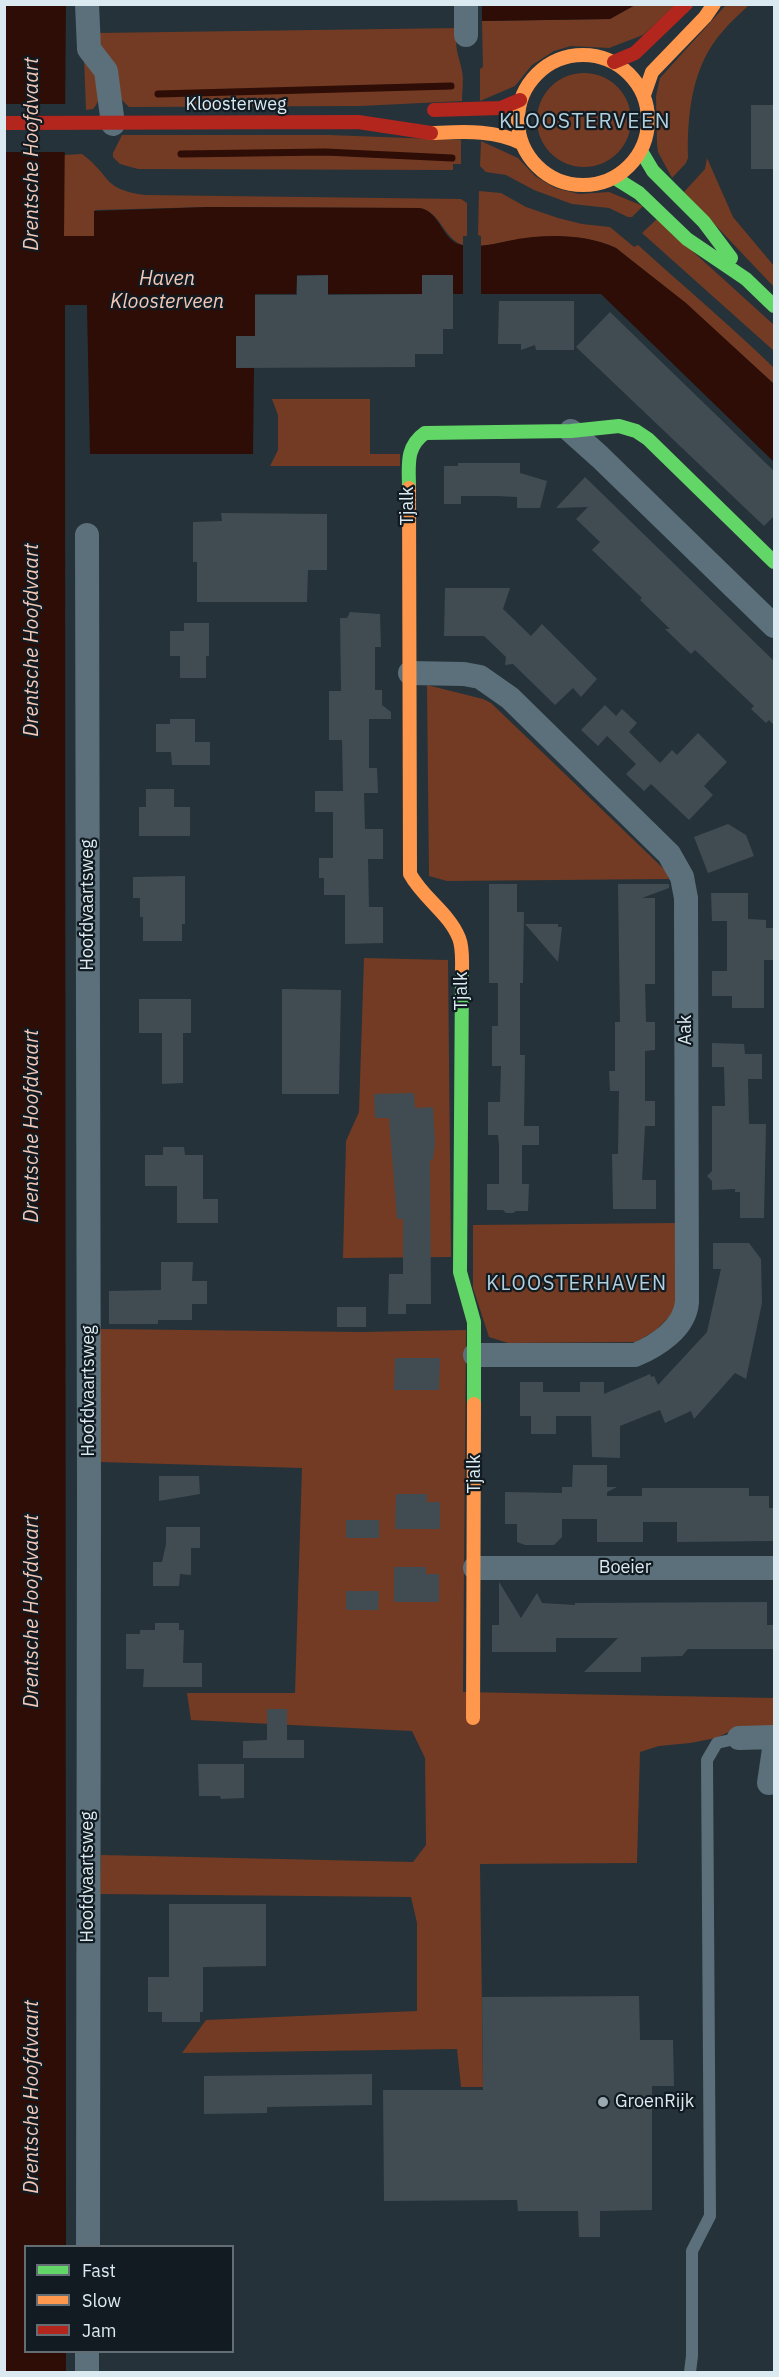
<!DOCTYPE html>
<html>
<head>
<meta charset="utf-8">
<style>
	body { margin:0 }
	#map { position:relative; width:779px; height:2377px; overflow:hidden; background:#253239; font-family:"IBM Plex Sans",sans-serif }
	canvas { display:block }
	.frame { position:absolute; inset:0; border:6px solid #dbeaf1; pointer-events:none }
	.legend { position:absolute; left:24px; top:2245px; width:210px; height:108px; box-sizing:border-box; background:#111b21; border:2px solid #626e74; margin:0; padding:8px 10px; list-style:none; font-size:18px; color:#dbeaf1 }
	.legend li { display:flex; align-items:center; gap:12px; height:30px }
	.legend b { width:30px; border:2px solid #626e74 }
</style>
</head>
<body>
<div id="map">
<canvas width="779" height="2377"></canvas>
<div class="frame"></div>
<ul class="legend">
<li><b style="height:8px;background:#63d668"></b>Fast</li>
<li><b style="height:8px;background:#ff974d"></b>Slow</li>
<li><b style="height:8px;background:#b3261e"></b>Jam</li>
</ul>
</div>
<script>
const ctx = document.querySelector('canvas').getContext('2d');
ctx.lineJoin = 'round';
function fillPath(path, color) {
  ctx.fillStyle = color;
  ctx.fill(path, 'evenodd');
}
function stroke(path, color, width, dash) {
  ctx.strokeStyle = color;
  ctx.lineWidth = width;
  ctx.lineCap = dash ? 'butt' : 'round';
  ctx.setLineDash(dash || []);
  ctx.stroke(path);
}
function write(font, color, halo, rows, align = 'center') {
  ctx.font = font + ' "IBM Plex Sans",sans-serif';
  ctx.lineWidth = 4.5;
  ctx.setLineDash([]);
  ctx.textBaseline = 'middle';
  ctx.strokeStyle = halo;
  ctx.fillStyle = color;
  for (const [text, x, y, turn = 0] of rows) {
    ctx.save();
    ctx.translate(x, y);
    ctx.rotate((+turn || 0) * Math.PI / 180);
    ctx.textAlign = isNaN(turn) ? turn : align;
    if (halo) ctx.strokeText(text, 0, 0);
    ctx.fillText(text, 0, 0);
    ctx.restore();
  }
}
fillPath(new Path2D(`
	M 635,5 L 676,5 L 643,35 L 609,48 L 571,46 L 554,51 L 532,65 L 515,86 L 480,101 L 480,69 L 483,67 L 482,21 L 610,19 Z
	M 726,5 L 749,5 C 741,13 731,21 723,31 C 692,65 687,114 688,158 L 686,163 L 672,178 L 658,152 L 657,144 L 656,96 L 660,78 Z
	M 460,28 C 452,45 459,54 462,71 C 464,81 462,92 462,101 L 361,106 L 129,107 L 121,99 L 96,33 Z
	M 84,57 C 94,72 108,93 93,109 L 86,110 Z
	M537 120a47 47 0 1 1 94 0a47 47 0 1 1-94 0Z
	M 122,135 L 329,135 L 461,140 L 461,164 L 453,164 L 453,170 L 138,169 L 120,164 L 113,157 L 113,153 Z
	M 481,141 L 518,158 L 535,176 L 555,188 L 579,194 L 609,192 L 643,206 L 632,217 L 628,217 L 609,208 L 572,204 L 534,190 L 506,175 L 486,172 L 480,166 Z
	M 82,154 C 112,176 101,189 145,195 L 461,199 L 467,203 L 467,236 L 463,236 L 463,245 C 443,239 441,211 419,208 L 208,207 L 95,210 L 94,236 L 63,236 L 64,155 Z
	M 707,158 L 733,217 L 774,266 L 774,287 L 684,192 L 705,169 Z
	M 479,191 L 501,193 L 526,207 L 558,218 L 582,224 L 610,227 L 634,247 L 638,245 C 683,286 730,325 774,368 L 774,384 L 686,304 L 616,248 C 584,233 543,235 509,241 C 499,243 491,245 481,246 L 481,236 L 478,235 Z
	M 657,219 L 774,325 L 774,351 L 642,233 Z
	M 272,399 L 370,399 L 370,454 L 400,454 L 400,466 L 270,466 L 278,450 L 278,415 Z
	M 427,685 L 483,699 L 491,703 L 666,871 L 669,879 L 447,881 L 429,876 Z
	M 364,958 L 448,960 L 451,1257 L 343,1258 L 346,1141 L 359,1112 Z
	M 677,1223 L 677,1294 L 674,1312 L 656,1330 L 636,1342 L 508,1343 L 489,1337 L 473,1288 L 473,1225 Z
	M 100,1329 L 362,1332 L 466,1330 L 463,1692 L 774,1698 L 774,1728 L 735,1729 L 716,1738 L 690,1743 L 659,1746 L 640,1752 L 637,1863 L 480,1864 L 483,2087 L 461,2087 L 457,2049 L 182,2053 L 206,2020 L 417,2011 L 417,1923 L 411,1897 L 100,1894 L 101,1855 L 413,1862 L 426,1845 L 425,1758 L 412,1731 L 191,1720 L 187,1693 L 295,1693 L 302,1468 L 100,1462 Z`), '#733b23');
fillPath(new Path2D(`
	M 66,4 L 64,236 L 94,236 L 94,211 L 208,207 L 419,208 C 441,211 441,241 462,245 C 478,248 493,244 508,241 C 542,234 584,233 616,248 L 686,303 L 774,384 L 774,462 L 601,294 L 453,294 L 452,275 L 422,275 L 422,294 L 328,294 L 328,275 L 297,275 L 296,294 L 255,294 L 255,336 L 236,336 L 236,367 L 254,368 L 253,454 L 90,454 L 87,305 L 65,305 L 66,2246 L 26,2246 L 26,2352 L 66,2352 L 66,2372 L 5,2372 L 5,5 Z
	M 482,5 L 483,4 L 635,5 L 610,19 L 482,21 Z`), '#2d0d05');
fillPath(new Path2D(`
	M 5,104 L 67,104 L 67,152 L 5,152 Z
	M 463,242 L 481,243 L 481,296 L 463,297 Z`), '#253239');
stroke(new Path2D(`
	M 158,94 L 451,86
	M 181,154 L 325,152 L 452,158`), '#2d0d05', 7);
fillPath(new Path2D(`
	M 751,105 L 774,105 L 774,169 L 751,169 Z
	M 328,275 L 328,295 L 422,294 L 422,275 L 453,275 L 453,329 L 443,329 L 443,354 L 415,354 L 415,367 L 236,368 L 236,336 L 255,336 L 255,295 L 297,295 L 297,276 Z
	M 499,301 L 574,301 L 574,350 L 536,350 L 535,345 L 521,350 L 521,344 L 498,344 Z
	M 610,312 L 774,471 L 774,516 L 764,526 L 576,347 Z
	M 458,463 L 520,463 L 520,473 L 547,481 L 540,508 L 517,508 L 517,497 L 496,496 L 461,496 L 461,504 L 444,504 L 444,466 L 458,466 Z
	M 585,477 L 774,661 L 774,725 L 769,720 L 766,723 L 751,709 L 754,706 L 695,650 L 691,654 L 665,629 L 670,629 L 640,600 L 642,598 L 592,550 L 600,542 L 576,519 L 588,507 L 556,508 Z
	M 221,513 L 327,514 L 327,570 L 308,570 L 307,602 L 197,602 L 197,562 L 193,562 L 193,522 L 222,521 Z
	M 445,588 L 510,588 L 503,609 L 531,636 L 542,624 L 597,679 L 581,697 L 573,688 L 555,705 L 513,664 L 505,665 L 506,657 L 484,636 L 444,636 Z
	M 350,612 L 380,614 L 381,647 L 375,647 L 375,690 L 382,690 L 382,705 L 391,712 L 391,719 L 369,719 L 369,768 L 377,768 L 378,793 L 364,793 L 365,829 L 383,829 L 383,859 L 368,859 L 369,907 L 383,907 L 383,943 L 345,944 L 345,895 L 324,895 L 324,878 L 319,878 L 319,858 L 333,858 L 333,812 L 315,812 L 315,791 L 343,791 L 342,740 L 329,740 L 329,691 L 341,691 L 340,618 L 347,618 Z
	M 184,623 L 209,623 L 209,656 L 206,656 L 206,678 L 180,678 L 180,656 L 170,656 L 170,631 L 184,631 Z
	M 605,705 L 616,716 L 622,709 L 637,723 L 629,732 L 660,763 L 672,750 L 677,755 L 698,733 L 727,762 L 704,786 L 713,795 L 689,820 L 651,784 L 644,791 L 626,774 L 636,764 L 607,736 L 598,746 L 581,730 Z
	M 170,719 L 195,719 L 195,742 L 210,742 L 210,765 L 172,765 L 171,752 L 156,752 L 156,724 L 170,724 Z
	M 146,789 L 174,789 L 174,807 L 190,807 L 190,836 L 139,836 L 139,807 L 146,807 Z
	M 728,824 L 746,835 L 754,856 L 708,873 L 694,837 Z
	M 185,876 L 185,924 L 182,924 L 182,941 L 143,941 L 143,917 L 140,917 L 140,898 L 133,898 L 133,877 Z
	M 489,884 L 517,884 L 517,912 L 524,912 L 523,983 L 520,983 L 520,1055 L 525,1055 L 524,1126 L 539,1126 L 539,1145 L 522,1145 L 522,1184 L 529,1184 L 528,1211 L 516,1211 L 513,1213 L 506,1213 L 503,1210 L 487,1210 L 487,1184 L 499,1184 L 499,1145 L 498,1135 L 488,1135 L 488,1102 L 500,1102 L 501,1066 L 492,1066 L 492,1026 L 498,1026 L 498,983 L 489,983 Z
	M 618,884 L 669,884 L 669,888 L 642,898 L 655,898 L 655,984 L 645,984 L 646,1022 L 655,1022 L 655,1050 L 645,1051 L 645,1101 L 655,1101 L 655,1126 L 645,1126 L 642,1180 L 656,1180 L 656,1209 L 613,1209 L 612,1154 L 618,1154 L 619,1091 L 610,1091 L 609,1071 L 615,1071 L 615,1022 L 620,1022 Z
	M 711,893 L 748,893 L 748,919 L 766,920 L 766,928 L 774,928 L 774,960 L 764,960 L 764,1008 L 732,1008 L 732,996 L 712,996 L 712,971 L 727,971 L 727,921 L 712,921 Z
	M 525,924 L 558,924 L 558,927 L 562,927 L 558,962 Z
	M 282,989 L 341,990 L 339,1094 L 282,1094 Z
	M 139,999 L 191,999 L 191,1033 L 183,1033 L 183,1083 L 162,1084 L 162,1033 L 139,1033 Z
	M 712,1043 L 744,1044 L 745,1054 L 762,1054 L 762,1079 L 748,1079 L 749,1124 L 766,1124 L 764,1218 L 740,1218 L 740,1192 L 735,1192 L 735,1189 L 712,1190 L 712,1181 L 707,1176 L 712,1171 L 712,1106 L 725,1106 L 724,1067 L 712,1067 Z
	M 414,1093 L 415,1108 L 433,1107 L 435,1143 L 433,1160 L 430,1160 L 431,1304 L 406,1304 L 406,1314 L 388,1314 L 389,1274 L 403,1274 L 403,1219 L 397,1219 L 389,1118 L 375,1118 L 374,1094 Z
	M 163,1147 L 184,1147 L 185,1155 L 203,1155 L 203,1199 L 218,1199 L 218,1223 L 177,1223 L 177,1186 L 145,1186 L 145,1155 L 163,1155 Z
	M 713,1243 L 749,1243 L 761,1259 L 762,1303 L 746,1379 L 735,1373 L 694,1419 L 691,1411 L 665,1423 L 660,1410 L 620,1426 L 620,1458 L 592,1457 L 591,1416 L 556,1416 L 556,1434 L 531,1434 L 531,1416 L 520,1416 L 520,1382 L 543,1382 L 543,1392 L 580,1392 L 580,1382 L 604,1382 L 604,1394 L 650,1374 L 651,1377 L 654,1376 L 658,1385 L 707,1332 L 721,1269 L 713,1269 Z
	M 161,1262 L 193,1262 L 192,1281 L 207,1281 L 207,1304 L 192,1304 L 192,1320 L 158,1320 L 158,1324 L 109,1324 L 109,1291 L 161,1290 Z
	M 337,1307 L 366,1307 L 366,1327 L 337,1327 Z
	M 395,1358 L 440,1358 L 439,1390 L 394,1390 Z
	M 573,1465 L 607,1465 L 607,1487 L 617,1487 L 607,1492 L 607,1496 L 642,1496 L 642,1488 L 749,1488 L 749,1496 L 769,1496 L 769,1508 L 774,1508 L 774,1541 L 677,1542 L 677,1522 L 643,1522 L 643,1542 L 597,1542 L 597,1519 L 562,1519 L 562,1537 L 554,1545 L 525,1545 L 517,1542 L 517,1524 L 505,1524 L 505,1492 L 562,1493 L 562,1487 L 572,1487 Z
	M 159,1476 L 199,1476 L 200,1494 L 159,1501 Z
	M 396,1494 L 427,1494 L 427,1502 L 440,1502 L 440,1529 L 395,1529 Z
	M 346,1520 L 379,1520 L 379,1538 L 346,1538 Z
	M 166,1527 L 200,1527 L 200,1548 L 191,1548 L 191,1575 L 180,1574 L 179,1586 L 153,1586 L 153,1562 L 162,1562 L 166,1544 Z
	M 394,1567 L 426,1567 L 426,1574 L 439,1574 L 439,1602 L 394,1602 Z
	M 499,1582 L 521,1618 L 537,1593 L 542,1603 L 575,1605 L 575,1603 L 767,1602 L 767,1625 L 774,1625 L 774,1649 L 688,1649 L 682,1656 L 641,1657 L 641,1672 L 584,1672 L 618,1638 L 556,1638 L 556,1652 L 492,1652 L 492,1625 L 499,1625 Z
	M 346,1591 L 379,1591 L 378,1610 L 346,1610 Z
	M 155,1623 L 179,1623 L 179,1630 L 184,1630 L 183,1663 L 202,1663 L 202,1687 L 143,1687 L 144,1669 L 126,1669 L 126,1634 L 140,1634 L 140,1630 L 155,1630 Z
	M 267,1709 L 287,1709 L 287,1740 L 304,1740 L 304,1758 L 243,1758 L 243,1741 L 267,1740 Z
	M 198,1764 L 244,1764 L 244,1798 L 221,1799 L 220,1796 L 199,1796 Z
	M 169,1904 L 266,1904 L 266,1966 L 203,1967 L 203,2012 L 200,2012 L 200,2022 L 162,2022 L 162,2012 L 148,2012 L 148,1977 L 169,1977 Z
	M 639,1996 L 640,2040 L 673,2040 L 674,2086 L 652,2086 L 652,2210 L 600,2211 L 600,2237 L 579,2237 L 578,2211 L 518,2211 L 517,2200 L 384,2201 L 383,2090 L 483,2090 L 482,1997 Z
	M 372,2074 L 372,2105 L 267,2107 L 267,2113 L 204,2114 L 204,2076 Z`), '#414c52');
stroke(new Path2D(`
	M 690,2372 L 692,2356 L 692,2251 L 710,2216 L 707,1760 L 717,1743 L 739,1738`), '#5b707a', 12);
stroke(new Path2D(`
	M 87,4 L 89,49 L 106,71 L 113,124
	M 466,35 L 466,4
	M 571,431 L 600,457 L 774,626
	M 87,535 L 89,1487 L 88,2246
	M 410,673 L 464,674 L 480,677 L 510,698 L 669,854 L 682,877 L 686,898 L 687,1302 C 685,1328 657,1346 635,1355 L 475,1355
	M 475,1568 L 774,1568
	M 739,1738 L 774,1737
	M 769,1783 L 774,1749
	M 87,2372 L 87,2352`), '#5b707a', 24);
stroke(new Path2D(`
	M 641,151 L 653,171 L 704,222 L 731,258
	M 615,178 L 639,193 L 687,239 L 746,279 L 774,306
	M 409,488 C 409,466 405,447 425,433 L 571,431 L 619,426 L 636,431 L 648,439 L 774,562
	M 462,971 L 460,1272 L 474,1322 L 474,1404`), '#63d668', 14);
stroke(new Path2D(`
	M518 120a65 65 0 1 1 130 0a65 65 0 1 1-130 0Z
	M 644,95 L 652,72 L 705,17 L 714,4
	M 431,133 C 461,132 493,129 521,143
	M 409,488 L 410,874 C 423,898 449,913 459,938 C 463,948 462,960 462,971
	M 473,1718 L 474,1404`), '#ff974d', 14);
stroke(new Path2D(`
	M 614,62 L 635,53 L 686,4
	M 434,110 L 501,108 L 520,100
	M 4,123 L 358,122 L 431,133`), '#b3261e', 14);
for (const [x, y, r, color] of [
	[603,2102,6,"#9baab1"]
]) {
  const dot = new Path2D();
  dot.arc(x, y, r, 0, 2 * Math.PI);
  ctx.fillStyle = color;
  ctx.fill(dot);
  stroke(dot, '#111b21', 2);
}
write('18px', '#dbeaf1', '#111b21', [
	["Kloosterweg",236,105],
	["Tjalk",408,506,-90],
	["Hoofdvaartsweg",88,905,-90],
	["Tjalk",462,991,-90],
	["Aak",686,1030,-90],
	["Hoofdvaartsweg",89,1391,-90],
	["Tjalk",475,1474,-90],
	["Boeier",625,1568],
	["Hoofdvaartsweg",88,1877,-90]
]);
write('18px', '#dbeaf1', '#111b21', [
	["GroenRijk",615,2102]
], 'left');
write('italic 20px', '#f4c7b6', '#111b21', [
	["Drentsche Hoofdvaart",32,154,-90],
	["Haven",167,279],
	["Kloosterveen",167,302],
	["Drentsche Hoofdvaart",32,640,-90],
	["Drentsche Hoofdvaart",32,1126,-90],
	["Drentsche Hoofdvaart",32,1611,-90],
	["Drentsche Hoofdvaart",32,2097,-90]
]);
ctx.letterSpacing = '1.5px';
write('20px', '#b2cfdd', '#111b21', [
	["KLOOSTERHAVEN",577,1284]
]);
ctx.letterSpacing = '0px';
ctx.letterSpacing = '1.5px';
write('21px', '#b2cfdd', '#111b21', [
	["KLOOSTERVEEN",585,122]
]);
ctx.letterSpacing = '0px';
</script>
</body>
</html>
